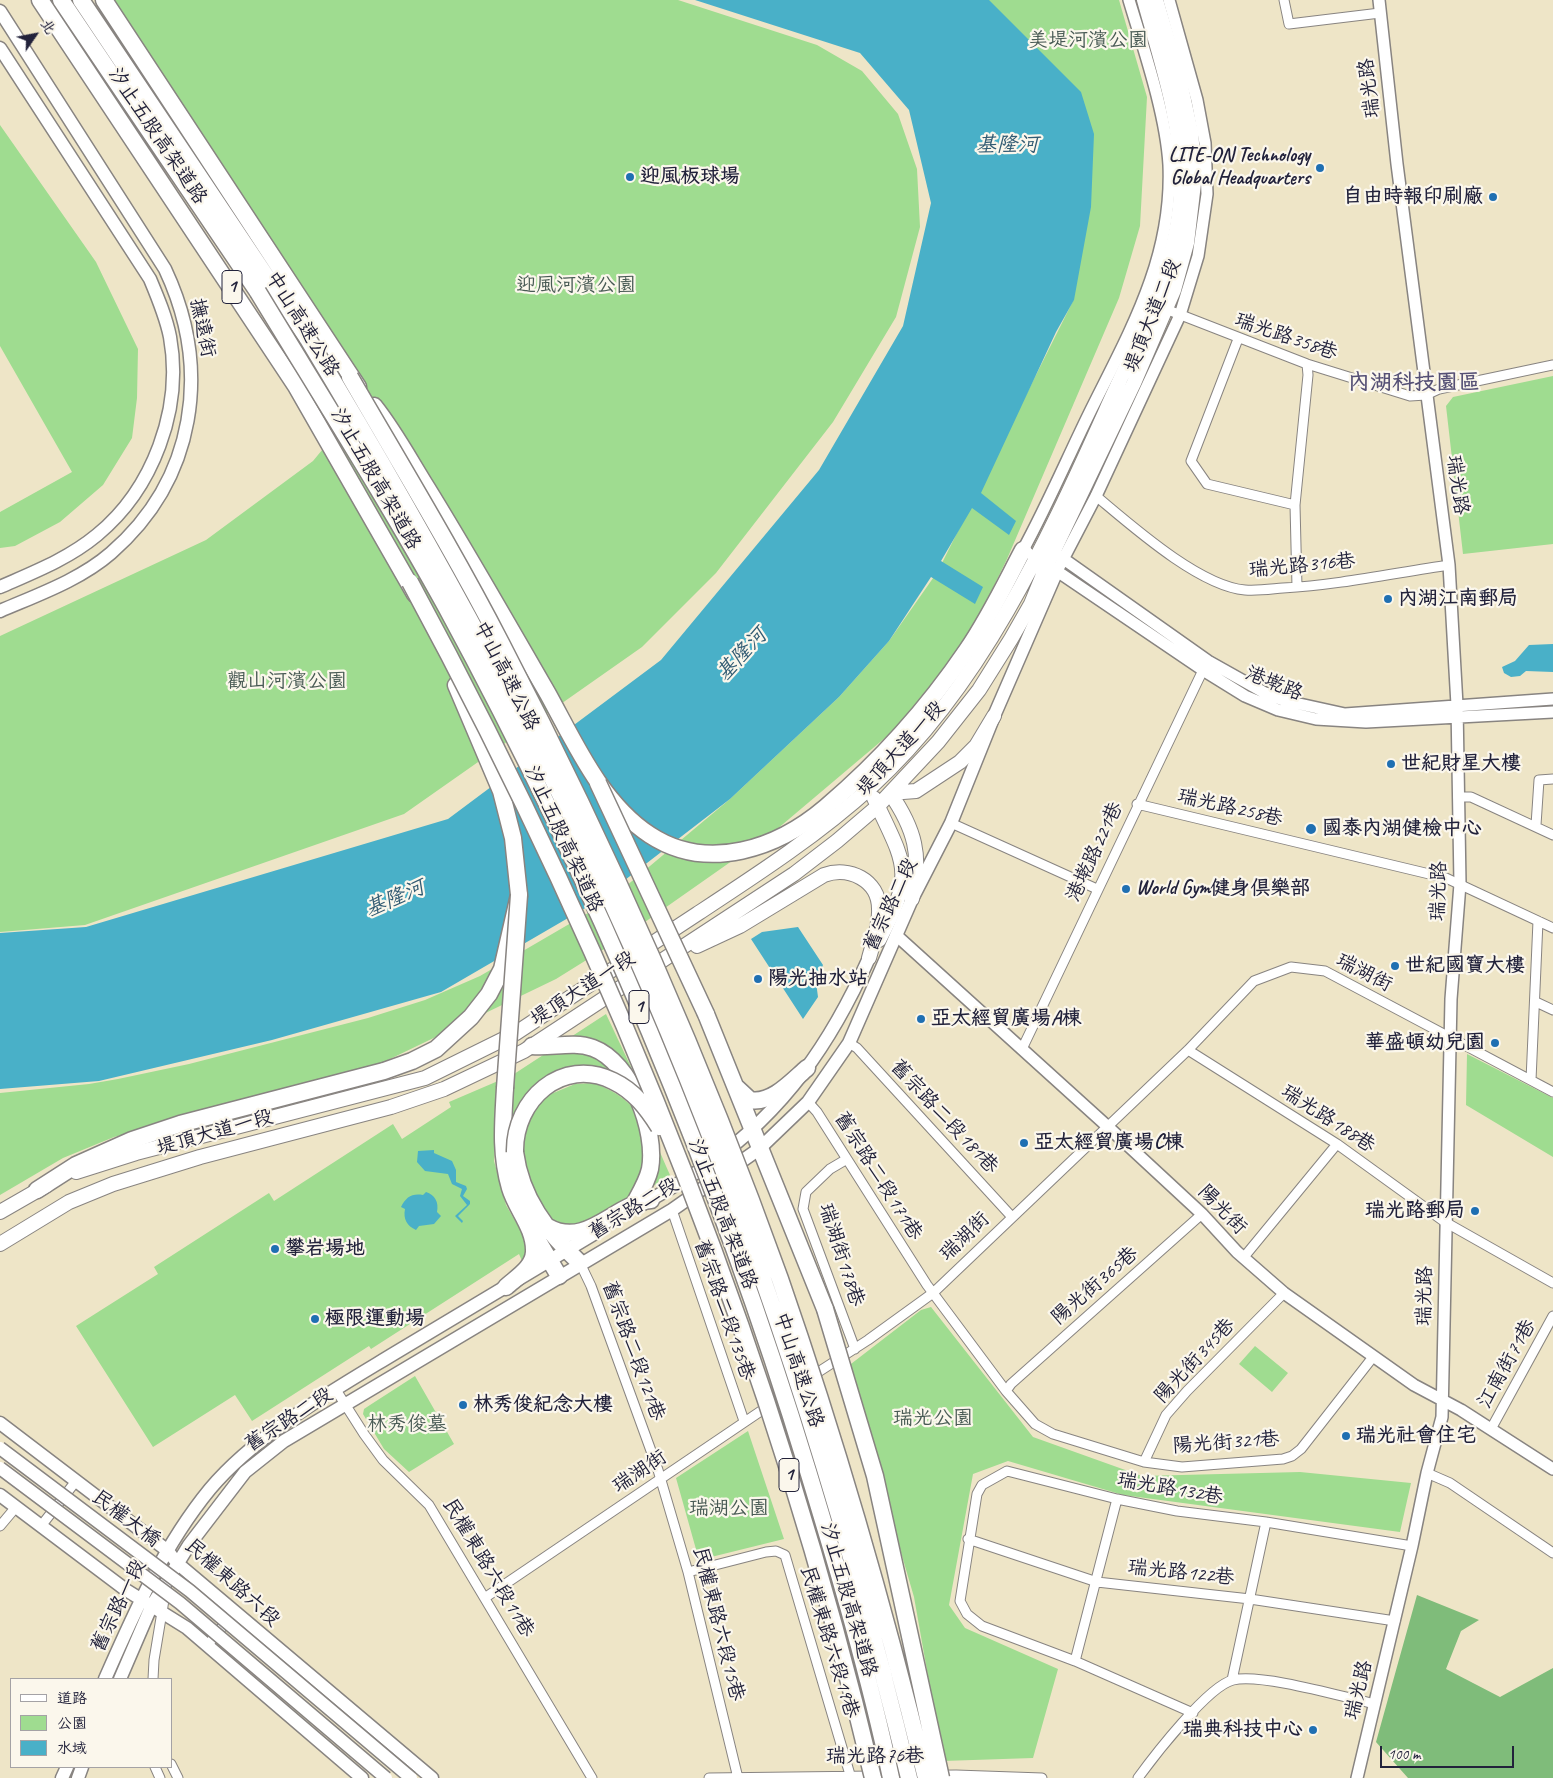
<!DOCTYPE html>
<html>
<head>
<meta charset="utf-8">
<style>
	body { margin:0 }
	#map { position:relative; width:1553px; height:1778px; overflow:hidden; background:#eee5c7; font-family:Caveat,"LXGW WenKai TC",sans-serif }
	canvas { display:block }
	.legend { position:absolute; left:10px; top:1678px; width:162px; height:90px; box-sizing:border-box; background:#fbf7ec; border:1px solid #a4a2a5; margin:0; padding:6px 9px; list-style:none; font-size:15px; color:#22223b }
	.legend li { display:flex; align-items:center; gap:10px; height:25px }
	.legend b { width:25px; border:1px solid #a4a2a5 }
	.north { position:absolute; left:10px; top:10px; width:50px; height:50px; -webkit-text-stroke:4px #fbf7ec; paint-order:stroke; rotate:57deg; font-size:14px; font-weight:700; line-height:20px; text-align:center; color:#22223b }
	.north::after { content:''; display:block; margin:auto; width:18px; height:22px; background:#22223b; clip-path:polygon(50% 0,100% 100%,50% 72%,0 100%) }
	.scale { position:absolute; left:1380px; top:1746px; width:134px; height:22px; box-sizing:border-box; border:2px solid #22223b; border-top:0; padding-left:6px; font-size:15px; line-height:18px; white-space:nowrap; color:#22223b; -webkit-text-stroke:4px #fbf7ec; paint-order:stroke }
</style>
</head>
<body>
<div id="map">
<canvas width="1553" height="1778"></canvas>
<ul class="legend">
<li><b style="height:6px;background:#fff"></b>道路</li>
<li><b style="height:14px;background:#9fdc90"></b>公園</li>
<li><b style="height:14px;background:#49b0c8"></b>水域</li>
</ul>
<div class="north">北</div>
<div class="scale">100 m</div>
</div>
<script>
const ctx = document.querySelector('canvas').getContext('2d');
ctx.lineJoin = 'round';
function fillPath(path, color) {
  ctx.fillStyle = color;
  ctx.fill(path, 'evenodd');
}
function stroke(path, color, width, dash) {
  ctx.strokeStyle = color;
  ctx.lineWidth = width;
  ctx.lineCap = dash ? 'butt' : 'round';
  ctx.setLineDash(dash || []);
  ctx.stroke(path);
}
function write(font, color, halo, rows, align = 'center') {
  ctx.font = font + ' Caveat,"LXGW WenKai TC",sans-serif';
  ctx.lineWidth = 4.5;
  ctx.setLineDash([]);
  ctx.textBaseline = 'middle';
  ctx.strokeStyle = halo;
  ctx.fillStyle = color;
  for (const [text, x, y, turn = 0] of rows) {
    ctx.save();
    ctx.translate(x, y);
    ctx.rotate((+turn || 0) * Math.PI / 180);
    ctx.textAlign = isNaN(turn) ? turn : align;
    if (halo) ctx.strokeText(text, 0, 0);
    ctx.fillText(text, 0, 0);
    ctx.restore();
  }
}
fillPath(new Path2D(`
	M 99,0 L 678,0 L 817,45 L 862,71 L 898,114 L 917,169 L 920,227 L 896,317 L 833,422 L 716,573 L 642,647 L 404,814 L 85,925 L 0,932 L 0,636 L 206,540 L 313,461 L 327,444 L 312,399 Z
	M 988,0 L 1119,0 L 1147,97 L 1140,226 L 1119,298 L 1007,559 L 974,627 L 942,672 L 892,732 L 776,830 L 625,936 L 556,979 L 363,1072 L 114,1137 L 63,1158 L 0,1195 L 0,1093 L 89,1084 L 118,1079 L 189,1064 L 368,1018 L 425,1000 L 480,976 L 607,902 L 730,799 L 839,697 L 889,641 L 938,571 L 1074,299 Z
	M 0,125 L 96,262 L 138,349 L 137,398 L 132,438 L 103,485 L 60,522 L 15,546 L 0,548 L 0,512 L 72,472 L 0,346 Z
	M 1553,376 L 1553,544 L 1463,554 L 1446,406 L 1453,397 Z
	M 606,1014 L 648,1103 L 609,1080 L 563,1078 L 504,1134 L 511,1076 Z
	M 1467,1054 L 1553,1098 L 1553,1157 L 1466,1105 Z
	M 498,1081 L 494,1161 L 506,1205 L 529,1245 L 522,1261 L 519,1254 L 371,1349 L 369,1346 L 252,1421 L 235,1395 L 153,1447 L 76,1326 L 158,1274 L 154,1267 L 269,1193 L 274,1201 L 393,1124 L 402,1139 L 451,1107 L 449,1102 Z
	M 593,1083 C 642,1100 651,1132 670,1175 L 593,1225 L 547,1227 L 517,1154 L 530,1111 L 546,1096 L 575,1084 Z
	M 931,1307 L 1033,1437 L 1142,1476 L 1300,1472 L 1411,1483 L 1400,1532 L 1123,1495 L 1008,1461 L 973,1474 L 949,1605 L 965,1628 L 1058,1669 L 1033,1758 L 943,1761 L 914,1597 L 847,1367 L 921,1310 Z
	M 1255,1346 L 1288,1373 L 1272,1392 L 1239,1364 Z
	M 415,1376 L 454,1444 L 409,1472 L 384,1449 L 363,1414 L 364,1409 L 370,1405 Z
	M 748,1431 L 784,1539 L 699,1560 L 676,1478 Z`), '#9fdc90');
fillPath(new Path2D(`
	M 1417,1595 L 1479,1620 L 1461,1631 L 1446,1669 L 1500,1697 L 1553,1668 L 1553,1778 L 1408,1778 L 1376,1742 Z`), '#7fbc7a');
fillPath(new Path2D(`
	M 695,0 L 989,0 L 1081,92 L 1094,134 L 1091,207 L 1074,300 L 1056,332 L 981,493 L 1016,521 L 1009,535 L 972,508 L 941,561 L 983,587 L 975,604 L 931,577 L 889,641 L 839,697 L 730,799 L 599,900 L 441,992 L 272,1040 L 99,1081 L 0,1089 L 0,933 L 86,927 L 448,819 L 661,660 L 819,470 L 903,326 L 931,203 L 909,110 L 860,53 Z
	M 1553,644 L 1553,672 L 1526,671 L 1520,676 L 1511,677 L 1504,673 L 1502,667 L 1515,661 L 1529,645 Z
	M 798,927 L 823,965 L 816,982 L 818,997 L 803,1019 L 751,939 L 762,932 Z
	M 434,1150 L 434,1153 L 452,1161 L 456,1170 L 456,1182 L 466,1186 L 467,1189 L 463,1196 L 470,1201 L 470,1204 L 458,1216 L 463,1221 L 462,1223 L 455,1216 L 467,1205 L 460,1196 L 462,1189 L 452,1184 L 448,1174 L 425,1171 L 417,1162 L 418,1151 Z
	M 426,1192 C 435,1195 439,1202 437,1212 L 441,1216 L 434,1224 L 419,1226 L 416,1230 C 407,1226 403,1219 405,1209 L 401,1207 C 406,1197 412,1193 423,1195 Z`), '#49b0c8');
const minor = new Path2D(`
	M 1284,0 L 1289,24 L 1380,13
	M 1163,308 L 1307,364 L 1410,396 L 1426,395 L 1439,389 L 1553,365
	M 1238,339 L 1191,461 L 1207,484 L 1295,505
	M 1096,496 C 1132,526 1199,586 1245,590 C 1258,591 1271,589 1283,588 C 1339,585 1394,573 1449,565
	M 1297,587 L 1295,505 L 1308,375 L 1307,364
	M 1458,797 L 1471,797 L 1553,835
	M 1137,804 L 1446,878 L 1553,928
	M 951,823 L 1097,889
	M 1536,825 L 1539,780 L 1553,779
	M 1536,1002 L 1553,1010
	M 849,1043 L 857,1048 L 1012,1217
	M 1022,1049 L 1203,670
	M 1188,1050 L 1337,1144 L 1445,1222 L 1553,1283
	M 1531,1080 L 1538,921
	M 808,1102 L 817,1112 L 927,1285 L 1006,1391
	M 847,1159 L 830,1169 L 806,1192 L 803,1209 L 855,1349
	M 672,1210 L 744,1421
	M 1202,1214 L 1011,1384 L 1006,1391 L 1035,1424 L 1053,1434 L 1144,1462 L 1182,1467 L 1283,1459 L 1292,1456 L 1301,1449 L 1373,1357
	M 1244,1257 L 1337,1144
	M 580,1263 L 591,1286 L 658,1470 L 688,1572 L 738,1778
	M 809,1378 L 868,1340 L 933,1293 L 1188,1050 L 1254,981 L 1291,967 L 1325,971 L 1553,1092
	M 336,1390 L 364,1434 L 383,1460 L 429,1505 L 592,1778
	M 1491,1429 L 1553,1316
	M 1144,1462 L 1166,1415 L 1187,1391 L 1284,1293
	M 1427,1473 L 1450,1483 L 1553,1553
	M 0,1526 L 16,1507
	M 41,1526 L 76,1481
	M 968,1539 L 1097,1582 L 1250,1599 L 1395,1621
	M 688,1572 L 766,1552 L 776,1551 L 785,1555 L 851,1778
	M 486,1597 L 786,1394
	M 207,1646 L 234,1612
	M 1075,1661 L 1117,1499
	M 153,1679 L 154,1660 L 166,1588
	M 1232,1680 L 1266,1522
	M 1193,1713 L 1075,1661 L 982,1626 L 967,1614 L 960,1601 L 977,1494 L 982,1485 L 1007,1471 L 1117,1499 L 1177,1511 L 1266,1522 L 1412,1546
	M 171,1764 L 178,1778
	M 155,1767 L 160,1778
	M 709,1778 L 956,1775 L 1042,1778
	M 1138,1778 C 1154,1756 1208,1686 1233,1680 C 1261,1673 1343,1697 1375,1704`);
const tertiary = new Path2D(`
	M 1028,553 L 1023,550 C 1047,506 1067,459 1089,414 C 1129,333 1173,259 1169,165 C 1166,114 1144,50 1129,0
	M 1058,555 L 1208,661 L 1265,693 L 1286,701 L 1345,714 L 1553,699
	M 1051,567 L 1203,670 L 1245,696 L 1278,710 L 1316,719 L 1366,722 L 1553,712
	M 1057,571 L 1096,496 L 1180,315 L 1198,256 L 1207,194 L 1205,143 L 1197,100 L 1169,0
	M 896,935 L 1107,1126 L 1202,1214 L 1237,1252 L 1284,1293 L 1414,1385 L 1461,1410 L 1553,1469
	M 1357,1778 L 1412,1546 L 1427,1473 L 1442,1417 L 1451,999 L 1460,884 L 1457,705 L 1449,565 L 1397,164 L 1379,0`);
const secondary = new Path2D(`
	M 0,11 L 165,269 C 212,369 196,479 111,553 C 80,580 37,595 0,611
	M 0,48 L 150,279 C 158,298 166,317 170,337 C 183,409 153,489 97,535 C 68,559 34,572 0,587
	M 643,1204 C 664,1192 687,1179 708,1165 C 785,1110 831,1043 869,958
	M 0,1423 L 168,1551 L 177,1563 L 432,1778
	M 0,1495 L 126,1590 L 187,1628 L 362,1778
	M 105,1679 C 134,1613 164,1545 210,1489 C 256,1434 334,1390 395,1353 C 464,1312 533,1270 602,1229
	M 120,1679 L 151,1607 L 189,1545 L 245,1472 L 284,1441 L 672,1210 L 759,1149 L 808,1102 L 849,1043 L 912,899 L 951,823 L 994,716 L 1057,571
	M 62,1778 L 67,1767
	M 78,1778 L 82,1767`);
const trunk = new Path2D(`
	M 874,798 C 905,865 916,871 879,940
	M 912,899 C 922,856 915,829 890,793 L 916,791 L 960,762 L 976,746 L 994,716
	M 697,946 L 740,926 L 824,875 C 849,866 879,880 879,909 C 880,925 873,943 869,958
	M 76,1172 L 136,1153 L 425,1078 L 516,1033 C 576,994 636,954 697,914 C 758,874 818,835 872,786 C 985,683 1050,534 1112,397 C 1143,329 1182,257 1181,180 C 1181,119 1160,58 1144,0
	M 0,1212 L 47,1185
	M 0,1244 L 69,1202 L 113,1184 L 200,1157 L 391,1107 L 444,1089 L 524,1051 L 794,874 L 837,841 L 878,806 L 938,742 L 979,690 L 1011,639 L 1031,604 L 1047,565 L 1134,383 L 1174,290 L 1187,243 L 1195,175 L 1191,132 L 1179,77 L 1156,0`);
const motorway = new Path2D(`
	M 40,0 L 296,386 L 415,594
	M 61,0 L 258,292
	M 81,0 L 308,339
	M 104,0 L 358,387
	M 374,406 C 394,431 410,461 427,488 C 469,556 508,625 548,694 C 575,743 601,803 650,835 C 708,873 778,848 826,807 C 880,761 927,709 967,650 C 989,618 1005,584 1023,550
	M 706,1014 L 825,1309
	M 532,1046 C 552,1048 573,1041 593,1048 C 631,1062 657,1131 650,1169 C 647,1182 640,1193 634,1204
	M 736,1087 L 750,1100 C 772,1104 792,1081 807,1068
	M 505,1088 C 503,1123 500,1154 510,1188 C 516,1209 535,1228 534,1252 C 533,1268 517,1277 506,1287
	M 515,1152 C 521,1198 547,1232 580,1263
	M 37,1190 L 76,1165 L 132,1140 L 180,1124 L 384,1071 L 412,1061 L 436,1049 L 471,1017 L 489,994 L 502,969 L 519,895 L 513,838 L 501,791 L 456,685
	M 548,1227 C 587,1249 615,1203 651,1200
	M 534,1234 L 559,1276`);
stroke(minor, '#888481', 11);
stroke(tertiary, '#888481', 14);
stroke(secondary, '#888481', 15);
stroke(trunk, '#888481', 16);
stroke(motorway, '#888481', 19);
stroke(minor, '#fff', 9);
stroke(tertiary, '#fff', 11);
stroke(secondary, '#fff', 12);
stroke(trunk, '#fff', 14);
stroke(motorway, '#fff', 16);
const secondaryBridge = new Path2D(`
	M 0,1448 L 190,1591 L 411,1778
	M 0,1468 L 180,1603 L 386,1778`);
const motorwayBridge = new Path2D(`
	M 258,292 C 321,396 387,500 446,607 C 595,882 717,1172 808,1471 C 839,1573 869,1674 891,1778
	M 308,339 C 434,548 552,761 649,986 C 759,1242 844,1507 909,1778
	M 350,377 C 401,465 454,552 501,643 C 608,849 702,1061 780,1279 C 837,1443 885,1610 926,1778
	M 410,582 C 614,959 774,1360 873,1778
	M 598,783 L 706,1014
	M 505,1088 L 519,895
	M 515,1152 C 514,1100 562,1056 613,1081 C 634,1091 647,1108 659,1127
	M 825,1309 L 875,1476 L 941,1778`);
stroke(secondaryBridge, '#888481', 15, []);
stroke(motorwayBridge, '#888481', 19, []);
stroke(secondaryBridge, '#fff', 12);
stroke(motorwayBridge, '#fff', 16);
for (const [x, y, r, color] of [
	[1320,168,5,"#1f6fb2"],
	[630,177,5,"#1f6fb2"],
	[1493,197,5,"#1f6fb2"],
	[1388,599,5,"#1f6fb2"],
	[1391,764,5,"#1f6fb2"],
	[1311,829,6,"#1f6fb2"],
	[1126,889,5,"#1f6fb2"],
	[1395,966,5,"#1f6fb2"],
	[758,979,5,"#1f6fb2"],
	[921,1019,5,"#1f6fb2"],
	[1495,1043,5,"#1f6fb2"],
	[1024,1143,5,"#1f6fb2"],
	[1475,1211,5,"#1f6fb2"],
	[275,1249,5,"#1f6fb2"],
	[315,1319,5,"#1f6fb2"],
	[463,1405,5,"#1f6fb2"],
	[1346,1436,5,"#1f6fb2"],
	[1313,1730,5,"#1f6fb2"]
]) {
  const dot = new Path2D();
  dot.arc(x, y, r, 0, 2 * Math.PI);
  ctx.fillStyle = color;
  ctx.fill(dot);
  stroke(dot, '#fbf7ec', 2);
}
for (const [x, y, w] of [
	[232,287,20],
	[639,1007,20],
	[789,1475,20]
]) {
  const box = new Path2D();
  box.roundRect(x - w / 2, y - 16.5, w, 33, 4);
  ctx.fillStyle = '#fbf7ec';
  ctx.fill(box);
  stroke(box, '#22223b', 1);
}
write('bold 19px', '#22223b', null, [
	["1",232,287],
	["1",639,1007],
	["1",789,1475]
]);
write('20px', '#485a54', '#fbf7ec', [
	["美堤河濱公園",1088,41],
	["迎風河濱公園",576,286],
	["觀山河濱公園",287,682],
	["瑞光公園",933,1419],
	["林秀俊墓",407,1425],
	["瑞湖公園",729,1509]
]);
write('20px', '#22223b', '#fbf7ec', [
	["瑞光路",1370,88,-97],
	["汐止五股高架道路",157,136,56],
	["堤頂大道二段",1153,316,-68],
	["中山高速公路",302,324,58],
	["撫遠街",202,328,78],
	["瑞光路358巷",1286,337,19],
	["汐止五股高架道路",375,479,60],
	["瑞光路",1457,485,82],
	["瑞光路316巷",1302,566,-5],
	["中山高速公路",506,676,63],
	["港墘路",1274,684,22],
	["堤頂大道一段",901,749,-48],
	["瑞光路258巷",1230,808,13],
	["汐止五股高架道路",563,839,65],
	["港墘路221巷",1095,852,-65],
	["瑞光路",1439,891,-88],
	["舊宗路二段",891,905,-65],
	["瑞湖街",1364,973,27],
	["堤頂大道一段",583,989,-33],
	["舊宗路二段181巷",944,1117,47],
	["瑞光路188巷",1328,1119,33],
	["堤頂大道一段",215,1133,-16],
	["舊宗路二段171巷",878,1176,58],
	["舊宗路二段",634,1209,-31],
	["陽光街",1222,1210,46],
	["汐止五股高架道路",722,1214,69],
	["瑞湖街",965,1237,-44],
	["瑞湖街178巷",841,1255,72],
	["陽光街365巷",1095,1286,-41],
	["瑞光路",1425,1296,-89],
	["舊宗路二段135巷",724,1310,71],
	["舊宗路二段121巷",633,1351,70],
	["陽光街345巷",1195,1361,-47],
	["江南街71巷",1507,1364,-61],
	["中山高速公路",798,1370,72],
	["舊宗路二段",289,1420,-33],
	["陽光街321巷",1226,1443,-4],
	["瑞湖街",640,1472,-34],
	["瑞光路132巷",1170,1489,10],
	["民權大橋",126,1519,37],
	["民權東路六段11巷",488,1568,59],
	["瑞光路122巷",1181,1573,6],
	["民權東路六段",232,1583,42],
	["汐止五股高架道路",848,1600,74],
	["舊宗路一段",119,1606,-64],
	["民權東路六段15巷",718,1624,76],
	["民權東路六段19巷",829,1642,73],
	["瑞光路",1359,1690,-76],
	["瑞光路76巷",875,1757]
]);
write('bold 20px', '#22223b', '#fbf7ec', [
	["LITE-ON Technology",1310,156,"right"],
	["Global Headquarters",1310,179,"right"],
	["迎風板球場",640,177],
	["自由時報印刷廠",1483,197,"right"],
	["內湖江南郵局",1398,599],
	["世紀財星大樓",1401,764],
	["國泰內湖健檢中心",1322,829],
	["World Gym健身俱樂部",1136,889],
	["世紀國寶大樓",1405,966],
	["陽光抽水站",768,979],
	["亞太經貿廣場A棟",931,1019],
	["華盛頓幼兒園",1485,1043,"right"],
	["亞太經貿廣場C棟",1034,1143],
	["瑞光路郵局",1465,1211,"right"],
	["攀岩場地",285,1249],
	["極限運動場",325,1319],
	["林秀俊紀念大樓",473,1405],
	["瑞光社會住宅",1356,1436],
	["瑞典科技中心",1303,1730,"right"]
], 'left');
write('italic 21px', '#325b73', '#fbf7ec', [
	["基隆河",1007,145],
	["基隆河",742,655,-47],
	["基隆河",395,899,-23]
]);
write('bold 22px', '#555075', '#fbf7ec', [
	["內湖科技園區",1414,383]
]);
</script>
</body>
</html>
